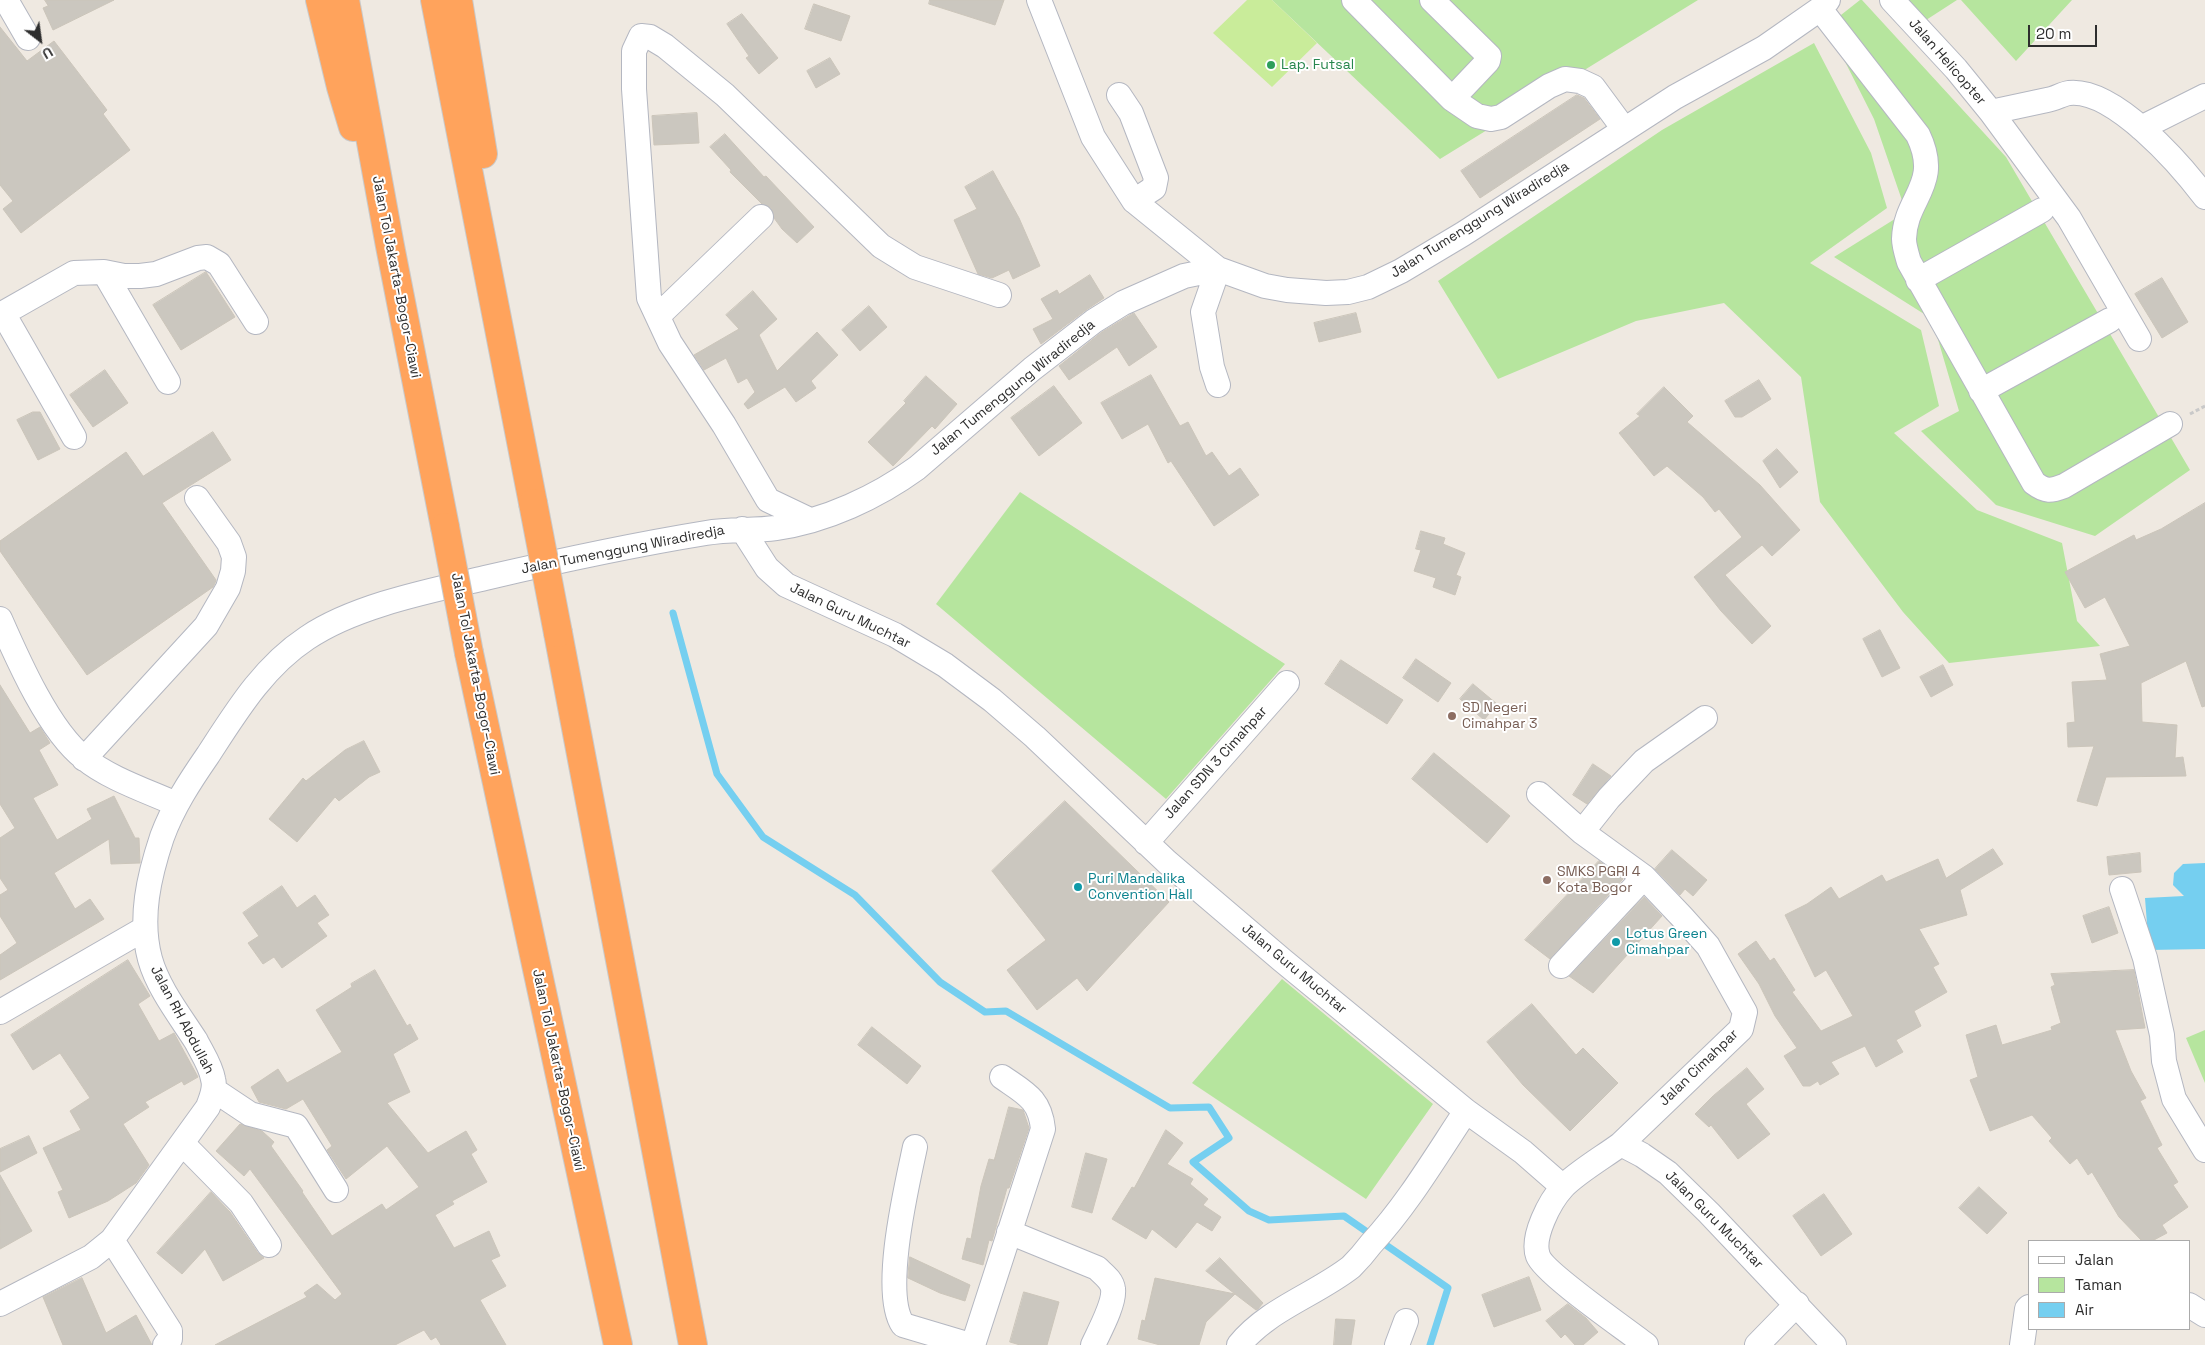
<!DOCTYPE html>
<html>
<head>
<meta charset="utf-8">
<style>
	body { margin:0 }
	#map { position:relative; width:2205px; height:1345px; overflow:hidden; background:#efe9e1; font-family:"Space Grotesk",sans-serif }
	canvas { display:block }
	.legend { position:absolute; left:2028px; top:1240px; width:162px; height:90px; box-sizing:border-box; background:#fff; border:1px solid #ababab; margin:0; padding:6px 9px; list-style:none; font-size:15px; color:#2e2e2e }
	.legend li { display:flex; align-items:center; gap:10px; height:25px }
	.legend b { width:25px; border:1px solid #ababab }
	.north { position:absolute; left:15px; top:15px; width:50px; height:50px; -webkit-text-stroke:4px #fff; paint-order:stroke; rotate:150deg; font-size:14px; font-weight:700; line-height:20px; text-align:center; color:#2e2e2e }
	.north::after { content:''; display:block; margin:auto; width:18px; height:22px; background:#2e2e2e; clip-path:polygon(50% 0,100% 100%,50% 72%,0 100%) }
	.scale { position:absolute; left:2028px; top:25px; width:69px; height:22px; box-sizing:border-box; border:2px solid #2e2e2e; border-top:0; padding-left:6px; font-size:15px; line-height:18px; white-space:nowrap; color:#2e2e2e; -webkit-text-stroke:4px #fff; paint-order:stroke }
</style>
</head>
<body>
<div id="map">
<canvas width="2205" height="1345"></canvas>
<ul class="legend">
<li><b style="height:6px;background:#fff"></b>Jalan</li>
<li><b style="height:14px;background:#b6e59e"></b>Taman</li>
<li><b style="height:14px;background:#75cff0"></b>Air</li>
</ul>
<div class="north">U</div>
<div class="scale">20 m</div>
</div>
<script>
const ctx = document.querySelector('canvas').getContext('2d');
ctx.lineJoin = 'round';
function fillPath(path, color) {
  ctx.fillStyle = color;
  ctx.fill(path, 'evenodd');
}
function stroke(path, color, width, dash) {
  ctx.strokeStyle = color;
  ctx.lineWidth = width;
  ctx.lineCap = dash ? 'butt' : 'round';
  ctx.setLineDash(dash || []);
  ctx.stroke(path);
}
function write(font, color, halo, rows, align = 'center') {
  ctx.font = font + ' "Space Grotesk",sans-serif';
  ctx.lineWidth = 4;
  ctx.setLineDash([]);
  ctx.textBaseline = 'middle';
  ctx.strokeStyle = halo;
  ctx.fillStyle = color;
  for (const [text, x, y, turn = 0] of rows) {
    ctx.save();
    ctx.translate(x, y);
    ctx.rotate((+turn || 0) * Math.PI / 180);
    ctx.textAlign = isNaN(turn) ? turn : align;
    if (halo) ctx.strokeText(text, 0, 0);
    ctx.fillText(text, 0, 0);
    ctx.restore();
  }
}
fillPath(new Path2D(`
	M 1272,0 L 1698,0 L 1440,159 Z
	M 1860,0 L 1862,0 L 2006,157 L 2190,470 L 2095,536 L 1996,505 L 1921,431 L 1959,411 L 1932,319 L 1834,257 L 1906,212 L 1874,119 L 1827,26 Z
	M 1902,0 L 1957,0 L 1923,22 Z
	M 1961,0 L 2072,0 L 2016,61 Z
	M 1814,43 L 1871,153 L 1887,208 L 1810,263 L 1921,330 L 1939,406 L 1894,433 L 1977,510 L 2062,543 L 2077,621 L 2100,646 L 1949,663 L 1903,612 L 1820,502 L 1801,377 L 1724,303 L 1636,321 L 1498,379 L 1438,281 L 1662,130 Z
	M 1020,492 L 1285,664 L 1166,799 L 936,604 Z
	M 1282,979 L 1433,1104 L 1366,1199 L 1192,1083 Z
	M 2205,1030 L 2205,1083 L 2186,1038 Z`), '#b6e59e');
fillPath(new Path2D(`
	M 1247,0 L 1272,0 L 1317,43 L 1272,87 L 1213,33 Z`), '#c9ec9a');
fillPath(new Path2D(`
	M 2205,863 L 2205,949 L 2149,950 L 2145,898 L 2184,896 L 2173,885 L 2174,873 L 2183,864 Z`), '#75cff0');
stroke(new Path2D(`
	M 673,613 L 717,774 L 763,837 L 855,895 L 940,982 L 985,1012 L 1006,1011 L 1170,1108 L 1209,1107 L 1229,1138 L 1193,1162 L 1249,1211 L 1269,1220 L 1344,1216 L 1448,1288 L 1430,1345`), '#75cff0', 7);
const building = new Path2D(`
	M 45,0 L 114,0 L 53,30 L 43,8 L 48,6 Z
	M 930,0 L 1004,0 L 995,25 L 929,4 Z
	M 814,4 L 850,16 L 841,41 L 805,29 Z
	M 742,14 L 778,58 L 759,74 L 746,58 L 749,56 L 727,24 Z
	M 0,27 L 27,61 L 54,41 L 107,110 L 103,114 L 130,150 L 21,233 L 3,209 L 13,201 L 0,185 Z
	M 830,58 L 840,74 L 816,88 L 807,71 Z
	M 1577,95 L 1584,98 L 1600,119 L 1480,198 L 1461,171 Z
	M 697,113 L 699,143 L 654,145 L 652,116 Z
	M 725,134 L 764,177 L 766,176 L 814,227 L 797,243 L 782,229 L 774,218 L 771,208 L 762,204 L 730,172 L 731,170 L 710,147 Z
	M 993,171 L 1019,218 L 1040,266 L 1013,279 L 1009,270 L 992,278 L 978,274 L 954,220 L 977,209 L 965,187 Z
	M 206,272 L 235,317 L 181,350 L 153,305 Z
	M 1090,275 L 1104,298 L 1086,310 L 1041,344 L 1033,329 L 1053,319 L 1041,299 L 1057,290 L 1059,294 Z
	M 2162,278 L 2188,322 L 2162,338 L 2135,294 Z
	M 753,291 L 777,319 L 759,335 L 777,371 L 817,332 L 838,355 L 811,381 L 816,388 L 796,402 L 785,387 L 748,409 L 744,404 L 755,392 L 747,378 L 738,383 L 726,358 L 704,370 L 694,355 L 739,329 L 726,315 Z
	M 869,306 L 887,327 L 860,351 L 842,330 Z
	M 1134,313 L 1157,347 L 1129,366 L 1117,347 L 1069,380 L 1059,366 L 1102,332 Z
	M 1356,313 L 1361,332 L 1319,342 L 1314,323 Z
	M 105,370 L 128,403 L 93,427 L 70,395 Z
	M 1151,375 L 1180,426 L 1188,422 L 1206,456 L 1212,452 L 1229,476 L 1240,468 L 1259,495 L 1214,526 L 1171,461 L 1168,463 L 1148,424 L 1122,439 L 1101,403 Z
	M 926,376 L 957,404 L 935,429 L 932,426 L 893,466 L 868,442 L 906,403 L 904,401 Z
	M 1759,380 L 1771,399 L 1742,417 L 1735,417 L 1725,401 Z
	M 1054,386 L 1082,423 L 1039,456 L 1011,418 Z
	M 1664,387 L 1693,416 L 1687,422 L 1760,485 L 1800,530 L 1772,556 L 1762,545 L 1725,575 L 1771,626 L 1752,644 L 1721,611 L 1694,577 L 1742,537 L 1719,509 L 1715,512 L 1703,497 L 1667,466 L 1654,476 L 1619,433 L 1640,416 L 1637,414 Z
	M 33,412 L 40,412 L 60,449 L 38,460 L 17,420 Z
	M 213,432 L 231,460 L 162,503 L 216,580 L 215,583 L 213,587 L 87,675 L 0,551 L 0,541 L 126,452 L 143,476 Z
	M 1777,449 L 1798,472 L 1780,488 L 1763,461 Z
	M 2205,503 L 2205,706 L 2202,707 L 2186,661 L 2141,683 L 2142,722 L 2177,725 L 2175,758 L 2183,757 L 2186,776 L 2106,777 L 2097,806 L 2077,801 L 2094,746 L 2068,747 L 2067,723 L 2075,722 L 2072,682 L 2107,680 L 2100,654 L 2130,646 L 2105,597 L 2085,608 L 2065,572 L 2134,535 L 2136,540 L 2161,529 Z
	M 1421,531 L 1445,538 L 1443,544 L 1465,553 L 1456,575 L 1461,577 L 1455,595 L 1433,587 L 1436,578 L 1414,571 L 1421,550 L 1416,549 Z
	M 1880,630 L 1900,668 L 1882,677 L 1863,639 Z
	M 1416,659 L 1451,683 L 1438,702 L 1403,678 Z
	M 1341,660 L 1403,700 L 1387,724 L 1325,684 Z
	M 1943,665 L 1953,685 L 1931,697 L 1920,677 Z
	M 1473,684 L 1497,704 L 1484,720 L 1460,699 Z
	M 0,685 L 30,733 L 40,727 L 50,743 L 39,750 L 58,785 L 33,798 L 57,840 L 92,819 L 87,809 L 114,796 L 135,838 L 139,838 L 140,863 L 111,864 L 109,839 L 54,873 L 75,909 L 90,899 L 104,919 L 0,980 L 0,955 L 17,943 L 0,916 L 0,895 L 8,890 L 0,878 L 0,838 L 15,828 L 0,804 Z
	M 364,741 L 380,772 L 369,777 L 339,801 L 335,797 L 297,842 L 269,819 L 303,778 L 306,781 L 345,750 Z
	M 1434,753 L 1510,816 L 1487,843 L 1412,779 Z
	M 1593,764 L 1611,776 L 1587,804 L 1573,795 Z
	M 1065,801 L 1169,902 L 1087,991 L 1077,978 L 1037,1010 L 1007,970 L 1046,940 L 992,871 Z
	M 1993,849 L 2003,864 L 1960,890 L 1967,915 L 1919,929 L 1939,964 L 1933,967 L 1947,992 L 1914,1011 L 1921,1026 L 1896,1040 L 1903,1052 L 1876,1067 L 1865,1046 L 1831,1062 L 1839,1074 L 1820,1085 L 1818,1081 L 1810,1086 L 1803,1086 L 1784,1056 L 1797,1048 L 1775,1016 L 1759,984 L 1738,954 L 1756,941 L 1770,961 L 1774,958 L 1795,990 L 1792,992 L 1821,1031 L 1853,1016 L 1826,970 L 1815,977 L 1785,915 L 1807,904 L 1831,887 L 1839,899 L 1882,875 L 1886,882 L 1938,859 L 1946,878 Z
	M 1672,850 L 1707,880 L 1693,896 L 1685,889 L 1680,895 L 1655,869 Z
	M 2140,853 L 2141,872 L 2109,875 L 2107,857 Z
	M 1599,861 L 1623,879 L 1550,959 L 1525,940 Z
	M 282,886 L 297,908 L 315,895 L 329,915 L 317,923 L 327,936 L 282,968 L 274,957 L 263,964 L 248,943 L 259,936 L 243,913 Z
	M 1644,897 L 1662,916 L 1593,993 L 1569,976 Z
	M 2109,907 L 2118,933 L 2092,943 L 2083,916 Z
	M 128,960 L 150,996 L 138,1004 L 159,1041 L 174,1033 L 198,1077 L 184,1085 L 182,1081 L 145,1102 L 149,1107 L 123,1124 L 149,1165 L 136,1183 L 108,1201 L 69,1218 L 58,1192 L 63,1190 L 43,1148 L 81,1130 L 70,1111 L 90,1098 L 60,1053 L 33,1070 L 11,1035 Z
	M 375,970 L 407,1026 L 410,1024 L 418,1039 L 393,1054 L 410,1092 L 387,1103 L 428,1153 L 466,1131 L 477,1150 L 471,1154 L 487,1182 L 452,1201 L 454,1204 L 435,1215 L 454,1248 L 489,1231 L 500,1256 L 491,1260 L 506,1286 L 480,1300 L 506,1345 L 441,1345 L 436,1337 L 431,1340 L 424,1330 L 395,1345 L 215,1345 L 307,1297 L 304,1293 L 317,1284 L 335,1300 L 342,1294 L 250,1169 L 244,1176 L 216,1151 L 240,1124 L 262,1131 L 274,1142 L 271,1146 L 303,1191 L 302,1192 L 332,1236 L 382,1204 L 386,1210 L 419,1187 L 387,1146 L 346,1179 L 327,1150 L 332,1146 L 303,1099 L 286,1109 L 259,1102 L 251,1087 L 278,1069 L 287,1083 L 342,1052 L 316,1010 L 352,987 L 351,984 Z
	M 2134,970 L 2145,1028 L 2115,1030 L 2131,1071 L 2146,1098 L 2140,1101 L 2162,1145 L 2157,1148 L 2178,1182 L 2173,1185 L 2188,1207 L 2162,1225 L 2167,1233 L 2152,1241 L 2142,1241 L 2119,1217 L 2092,1172 L 2088,1175 L 2077,1158 L 2070,1164 L 2049,1141 L 2052,1138 L 2032,1115 L 1990,1131 L 1970,1080 L 1978,1077 L 1966,1035 L 1996,1025 L 2002,1045 L 2052,1030 L 2051,1027 L 2061,1023 L 2051,987 L 2055,985 L 2051,974 Z
	M 1532,1004 L 1576,1055 L 1583,1048 L 1618,1083 L 1570,1131 L 1523,1085 L 1487,1042 Z
	M 872,1027 L 921,1066 L 907,1084 L 858,1045 Z
	M 1747,1068 L 1764,1089 L 1746,1104 L 1770,1134 L 1738,1159 L 1711,1125 L 1709,1127 L 1695,1114 L 1713,1096 Z
	M 1009,1107 L 1023,1110 L 1029,1128 L 1009,1188 L 1007,1188 L 992,1241 L 989,1240 L 983,1265 L 962,1259 L 967,1238 L 971,1239 L 981,1186 L 989,1159 L 994,1160 Z
	M 1166,1130 L 1183,1143 L 1167,1164 L 1193,1179 L 1190,1184 L 1208,1199 L 1203,1205 L 1221,1217 L 1212,1231 L 1197,1222 L 1176,1248 L 1152,1229 L 1146,1239 L 1112,1219 L 1132,1187 L 1134,1188 Z
	M 29,1136 L 37,1153 L 0,1172 L 0,1149 Z
	M 1086,1153 L 1107,1159 L 1092,1213 L 1072,1207 Z
	M 0,1175 L 32,1231 L 0,1249 Z
	M 1979,1187 L 2007,1213 L 1987,1234 L 1959,1208 Z
	M 211,1192 L 230,1212 L 258,1253 L 264,1258 L 223,1281 L 205,1249 L 182,1274 L 157,1253 Z
	M 1824,1194 L 1852,1234 L 1821,1256 L 1793,1216 Z
	M 910,1257 L 970,1285 L 965,1301 L 940,1293 L 908,1278 Z
	M 1220,1258 L 1263,1303 L 1258,1309 L 1256,1310 L 1235,1294 L 1206,1322 L 1199,1345 L 1160,1345 L 1138,1339 L 1142,1320 L 1145,1321 L 1155,1278 L 1235,1294 L 1206,1271 Z
	M 1529,1277 L 1541,1310 L 1494,1327 L 1482,1295 Z
	M 82,1278 L 106,1333 L 136,1315 L 152,1345 L 63,1345 L 43,1297 Z
	M 1024,1292 L 1059,1302 L 1047,1345 L 1020,1345 L 1010,1342 Z
	M 1568,1304 L 1586,1318 L 1598,1332 L 1583,1345 L 1575,1345 L 1565,1334 L 1561,1338 L 1546,1321 Z
	M 1336,1319 L 1355,1320 L 1351,1345 L 1334,1345 Z`);
fillPath(building, '#cbc7bf');
stroke(building, '#cbc5ba', 1);
const minor = new Path2D(`
	M 6,0 L 28,38
	M 1039,0 L 1093,137 L 1134,201 L 1218,269 L 1203,312 L 1212,367 L 1218,385
	M 1354,0 L 1452,99 L 1477,116 L 1491,119 L 1501,117 L 1549,86 L 1565,79 L 1580,81 L 1593,87 L 1624,129
	M 1432,0 L 1489,56 L 1488,61 L 1452,99
	M 1892,0 L 1956,69 L 1991,112 C 2010,108 2029,104 2047,100 C 2055,99 2062,94 2069,93 C 2114,88 2180,164 2205,197
	M 1820,9 L 1918,135 C 1942,185 1905,197 1904,239 C 1904,246 1907,255 1909,262 L 2034,483 C 2046,492 2051,491 2064,486 L 2170,424
	M 1119,95 L 1131,113 L 1156,178 L 1154,188 L 1134,201
	M 1991,112 L 2069,218 L 2139,339
	M 2141,128 L 2205,96
	M 104,272 L 168,382
	M 1918,280 L 2042,210
	M 3,313 L 74,437
	M 0,315 L 74,273 L 104,272 L 124,276 L 140,276 L 156,274 L 198,258 L 207,257 L 219,264 L 256,322
	M 658,316 L 761,217
	M 1981,391 L 2110,320
	M 810,520 L 768,500 L 724,425 L 670,343 L 649,298 L 634,89 L 634,51 L 641,36 L 650,37 L 665,46 L 725,95 L 881,246 L 915,267 L 999,295
	M 742,529 L 767,568 L 786,585 L 895,635 L 945,665 L 992,700 L 1035,737 L 1167,862 L 1282,960 L 1466,1111 L 1523,1152 L 1563,1187
	M 0,619 C 18,660 49,731 84,758 C 108,778 147,791 176,804
	M 84,759 L 206,626 L 228,588 L 233,571 L 234,557 L 229,543 L 197,498
	M 1539,794 L 1582,832 L 1644,877 L 1682,917 L 1708,946 L 1745,1012 L 1741,1029 L 1621,1144
	M 1582,832 L 1609,798 L 1644,761 L 1705,718
	M 1146,843 L 1287,683
	M 2122,889 L 2145,958 L 2162,1035 L 2164,1061 L 2174,1099 L 2205,1150
	M 1561,966 L 1644,877
	M 0,1012 L 144,929
	M 214,1090 L 250,1114 L 296,1126 L 336,1190
	M 183,1144 L 241,1203 L 269,1245
	M 915,1147 C 907,1185 881,1293 903,1325 L 970,1345
	M 1009,1232 L 1097,1268 C 1103,1274 1112,1280 1113,1289 C 1115,1303 1099,1332 1093,1345
	M 112,1240 L 170,1331 L 170,1339 L 165,1345
	M 0,1304 L 91,1257 L 112,1240 L 208,1107 C 211,1098 216,1089 213,1079 C 211,1066 202,1053 196,1041 C 180,1016 158,988 150,959 C 139,918 149,876 162,837 C 173,807 190,781 208,755 C 236,712 263,667 307,638 C 354,606 429,591 485,578 C 558,561 632,545 706,533 C 729,529 753,531 776,528 C 826,521 877,497 917,468 L 1032,369 L 1094,321 L 1123,303 L 1184,276 L 1218,269 L 1265,286 L 1287,290 L 1326,293 L 1348,292 L 1368,287 L 1401,271 L 1463,234 L 1675,97 L 1764,48 L 1820,9 L 1828,0
	M 2189,1305 L 2205,1315
	M 973,1345 L 1043,1129 C 1040,1099 1025,1093 1002,1077
	M 1239,1345 C 1268,1309 1315,1295 1351,1267 C 1358,1260 1365,1252 1371,1244 C 1408,1204 1436,1156 1466,1111
	M 1397,1345 L 1406,1321
	M 1646,1345 C 1627,1330 1544,1273 1538,1256 C 1531,1237 1550,1201 1563,1187 C 1576,1173 1605,1156 1621,1144 L 1642,1155 L 1668,1173 L 1709,1213 L 1834,1345
	M 1757,1345 L 1797,1304
	M 2022,1345 L 2027,1309 L 2029,1307`);
const highway = new Path2D(`
	M 320,0 L 341,87 L 353,127
	M 345,0 L 390,246 L 445,527
	M 435,0 L 533,503
	M 458,0 L 483,154
	M 558,633 L 693,1345
	M 469,653 L 618,1345`);
stroke(minor, '#b4b7c1', 26);
stroke(highway, '#c9c9c9', 30);
stroke(new Path2D(`
	M 2190,414 L 2205,406`), '#c9c9c9', 3, [4, 2.5]);
stroke(minor, '#fff', 24);
stroke(highway, '#ffa35c', 28);
const highwayBridge = new Path2D(`
	M 533,503 L 558,633
	M 445,527 L 469,653`);
stroke(highwayBridge, '#c9c9c9', 30, []);
stroke(highwayBridge, '#ffa35c', 28);
for (const [x, y, r, color] of [
	[1271,65,5,"#2e9e5b"],
	[1452,716,5,"#8d6e63"],
	[1547,880,5,"#8d6e63"],
	[1078,887,5,"#0f9aa8"],
	[1616,942,5,"#0f9aa8"]
]) {
  const dot = new Path2D();
  dot.arc(x, y, r, 0, 2 * Math.PI);
  ctx.fillStyle = color;
  ctx.fill(dot);
  stroke(dot, '#fff', 2);
}
write('14px', '#2e2e2e', '#fff', [
	["Jalan Helicopter",1947,62,49],
	["Jalan Tumenggung Wiradiredja",1480,220,-32],
	["Jalan Tol Jakarta–Bogor–Ciawi",396,277,79],
	["Jalan Tumenggung Wiradiredja",1013,388,-39],
	["Jalan Tumenggung Wiradiredja",623,550,-11],
	["Jalan Guru Muchtar",850,616,26],
	["Jalan Tol Jakarta–Bogor–Ciawi",475,674,79],
	["Jalan SDN 3 Cimahpar",1216,763,-48],
	["Jalan Guru Muchtar",1294,969,40],
	["Jalan RH Abdullah",182,1020,62],
	["Jalan Cimahpar",1699,1068,-44],
	["Jalan Tol Jakarta–Bogor–Ciawi",558,1070,78],
	["Jalan Guru Muchtar",1714,1220,45]
]);
write('14px', '#27864d', '#fff', [
	["Lap. Futsal",1281,65]
], 'left');
write('14px', '#785e54', '#fff', [
	["SD Negeri",1462,708],
	["Cimahpar 3",1462,724],
	["SMKS PGRI 4",1557,872],
	["Kota Bogor",1557,888]
], 'left');
write('14px', '#0d838f', '#fff', [
	["Puri Mandalika",1088,879],
	["Convention Hall",1088,895],
	["Lotus Green",1626,934],
	["Cimahpar",1626,950]
], 'left');
</script>
</body>
</html>
